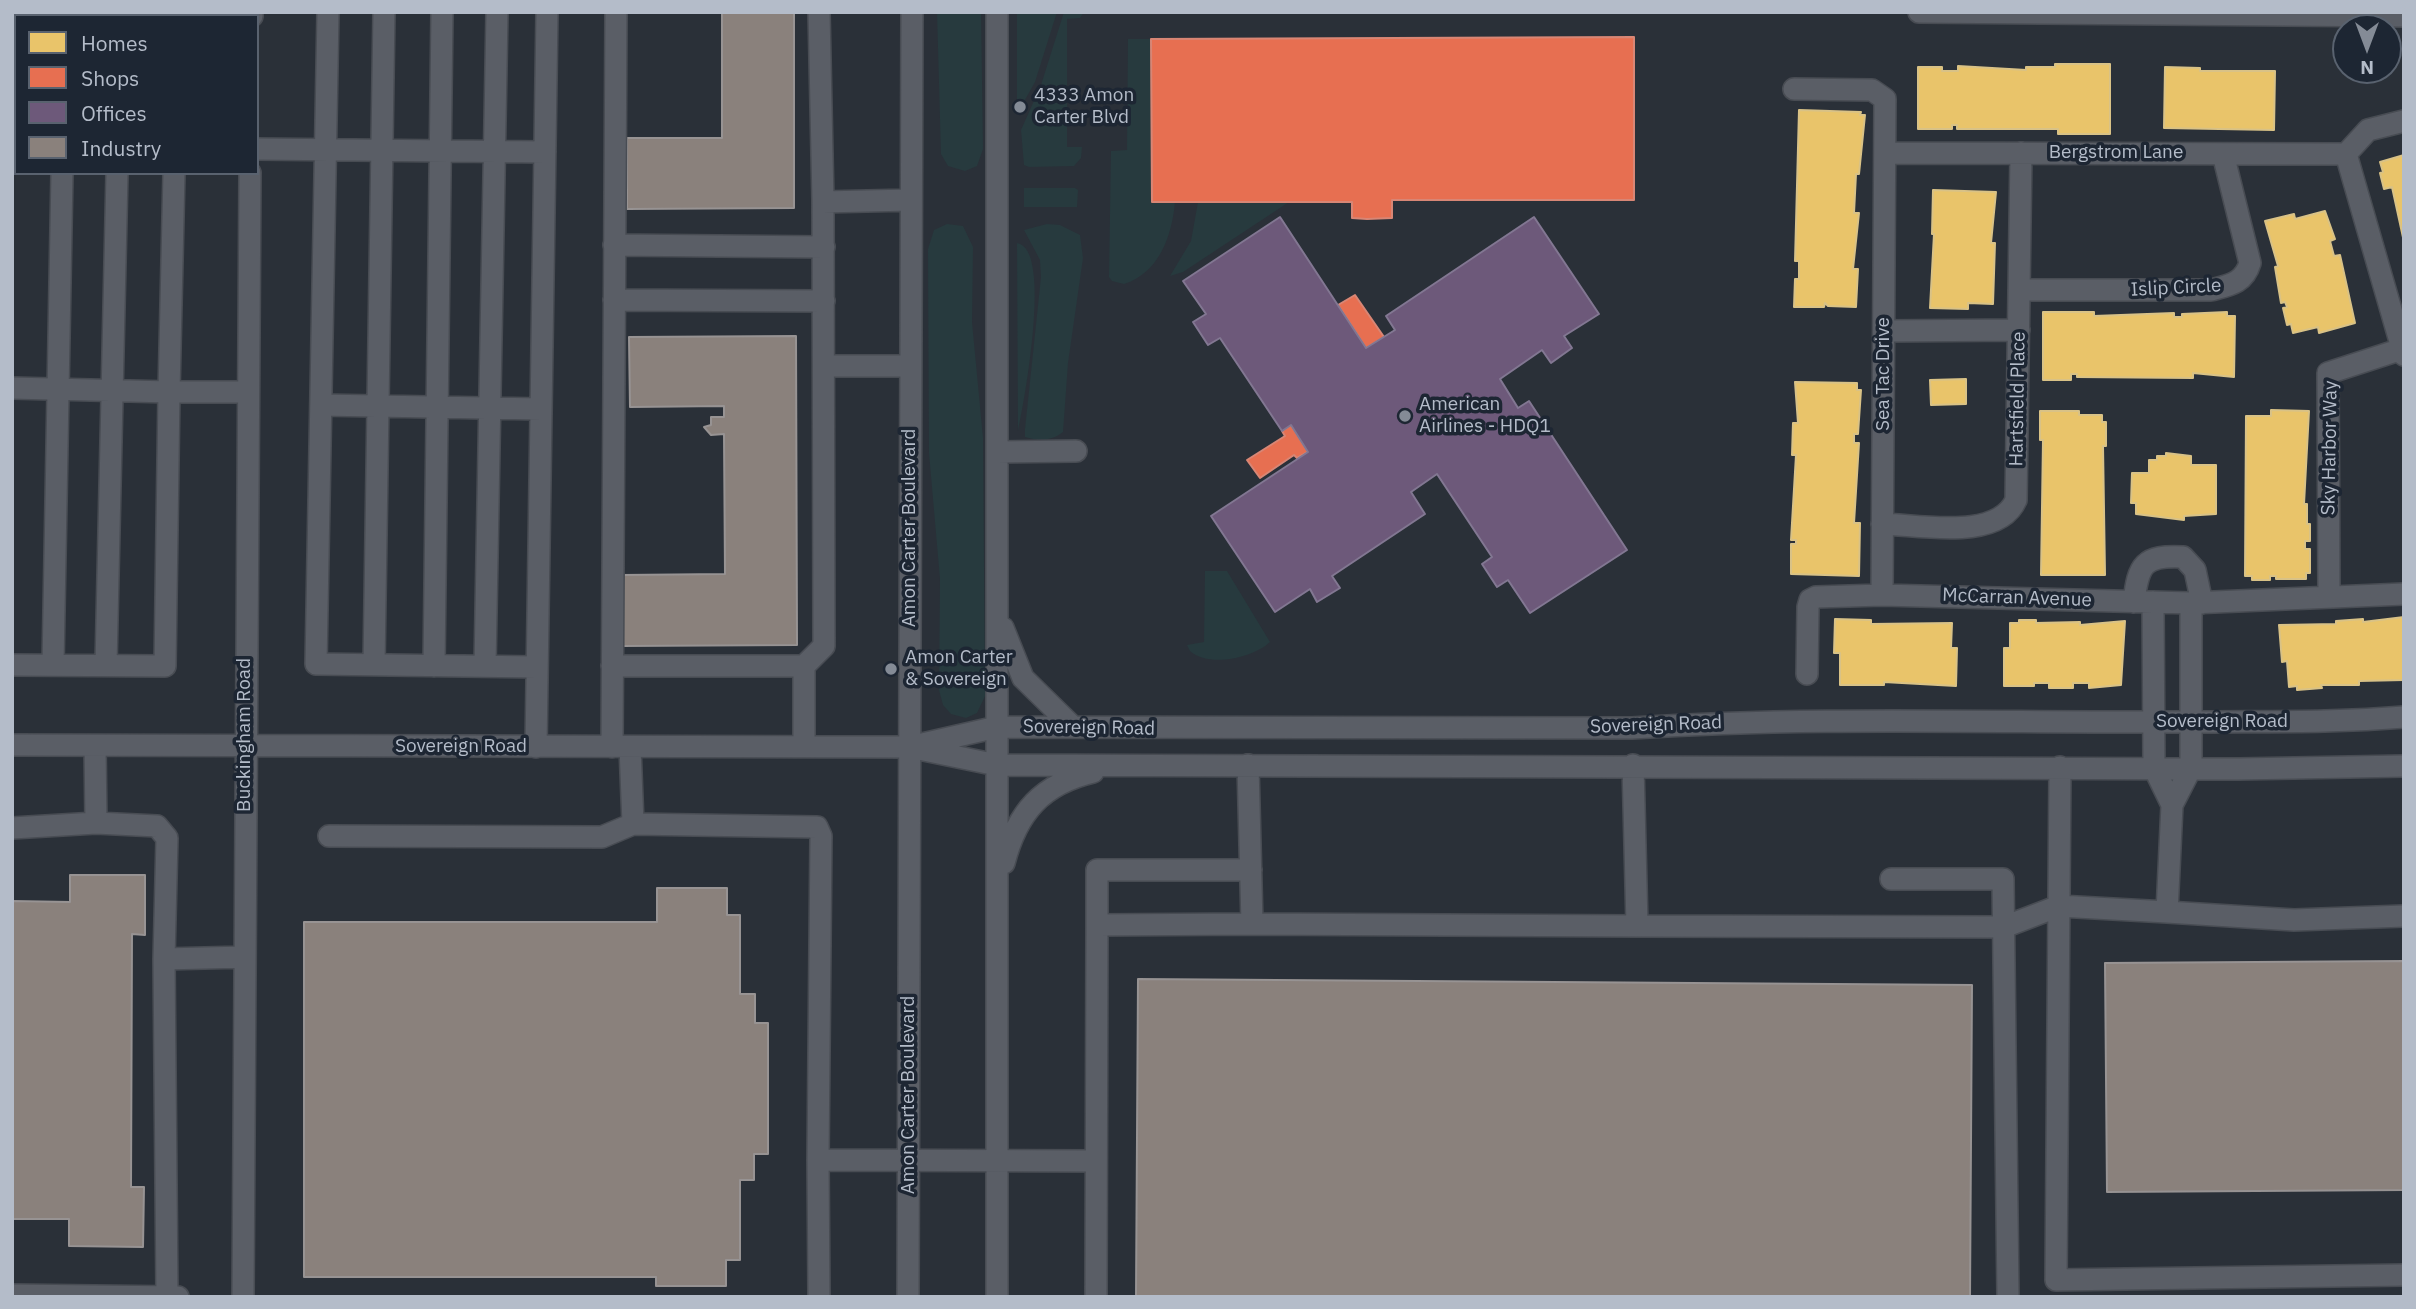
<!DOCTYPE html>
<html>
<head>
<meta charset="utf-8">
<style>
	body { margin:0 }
	#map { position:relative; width:2416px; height:1309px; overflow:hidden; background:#2a3038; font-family:"IBM Plex Sans",sans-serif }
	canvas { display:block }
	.frame { position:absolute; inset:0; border:14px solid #b4bcc9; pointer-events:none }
	.legend { position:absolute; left:14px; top:14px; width:245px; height:161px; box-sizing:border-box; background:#1d2633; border:2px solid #59626f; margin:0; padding:9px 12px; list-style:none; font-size:21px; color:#b4bcc9 }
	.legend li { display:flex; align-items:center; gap:14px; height:35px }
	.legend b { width:35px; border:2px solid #59626f }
	.north { position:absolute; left:2332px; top:14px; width:70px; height:70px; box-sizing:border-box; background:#1d2633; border:2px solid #59626f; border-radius:50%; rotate:180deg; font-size:19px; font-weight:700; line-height:28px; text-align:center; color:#b4bcc9 }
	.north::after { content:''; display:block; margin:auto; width:24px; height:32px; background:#848b96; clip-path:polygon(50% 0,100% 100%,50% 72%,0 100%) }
</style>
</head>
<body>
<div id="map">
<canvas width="2416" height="1309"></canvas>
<div class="frame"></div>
<ul class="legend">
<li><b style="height:19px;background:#e9c46a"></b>Homes</li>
<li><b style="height:19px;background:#e76f51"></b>Shops</li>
<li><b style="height:19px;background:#6d597a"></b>Offices</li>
<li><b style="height:19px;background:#8a817c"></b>Industry</li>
</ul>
<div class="north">N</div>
</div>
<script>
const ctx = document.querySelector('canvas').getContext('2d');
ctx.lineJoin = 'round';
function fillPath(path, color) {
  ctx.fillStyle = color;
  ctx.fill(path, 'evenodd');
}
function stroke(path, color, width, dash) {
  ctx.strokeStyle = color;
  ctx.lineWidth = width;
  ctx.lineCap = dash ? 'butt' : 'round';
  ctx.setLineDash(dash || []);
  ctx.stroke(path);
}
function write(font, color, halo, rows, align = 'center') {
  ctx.font = font + ' "IBM Plex Sans",sans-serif';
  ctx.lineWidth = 7;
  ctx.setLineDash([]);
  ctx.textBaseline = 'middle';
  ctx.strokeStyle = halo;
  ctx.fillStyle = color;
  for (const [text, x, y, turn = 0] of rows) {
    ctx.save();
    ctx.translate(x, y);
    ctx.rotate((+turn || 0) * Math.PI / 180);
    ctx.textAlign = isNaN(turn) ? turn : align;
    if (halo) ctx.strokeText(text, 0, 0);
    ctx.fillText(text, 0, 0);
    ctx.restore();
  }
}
fillPath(new Path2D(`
	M 937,12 L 981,12 L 983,149 L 977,166 L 965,171 L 948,166 L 941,154 Z
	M 1017,12 L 1057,12 L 1035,82 L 1017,114 Z
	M 1064,12 L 1084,12 L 1080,18 L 1067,19 L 1067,147 L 1082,147 L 1081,158 L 1074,166 L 1029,167 L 1024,165 L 1021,130 L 1041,85 Z
	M 1128,39 L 1151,39 L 1152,202 L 1175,202 C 1172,236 1159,273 1124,284 L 1112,281 L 1109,277 L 1111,151 L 1127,150 Z
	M 1024,188 L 1075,188 L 1078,190 L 1077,207 L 1024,207 Z
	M 1198,202 L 1289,202 L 1183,272 L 1170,276 L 1191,241 Z
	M 947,224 L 963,226 L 973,247 L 972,322 L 983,438 L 985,696 L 977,713 L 966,718 L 951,714 L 943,705 L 939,690 L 940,579 L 929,453 L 928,249 L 934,230 Z
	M 1047,224 L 1060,225 L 1080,235 L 1083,258 L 1068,363 L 1063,432 C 1052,441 1039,441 1025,437 L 1025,429 L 1041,277 L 1040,260 L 1024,230 Z
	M 1017,243 C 1053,248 1024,403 1018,431 Z
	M 1205,571 L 1227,571 L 1270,642 C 1253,658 1209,668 1190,651 L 1187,645 L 1204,642 Z`), '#273a3e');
const homes = new Path2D(`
	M 2055,64 L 2110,64 L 2110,134 L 2058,134 L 2058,129 L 1957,129 L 1957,125 L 1952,125 L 1952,129 L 1918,129 L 1918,67 L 1942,67 L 1942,71 L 1958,71 L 1958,66 L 2026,70 L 2026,67 L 2055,67 Z
	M 2165,67 L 2200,68 L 2200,71 L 2275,71 L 2274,130 L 2164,128 Z
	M 1799,110 L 1861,112 L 1860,115 L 1865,115 L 1859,174 L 1856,174 L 1854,213 L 1859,213 L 1853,269 L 1858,269 L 1856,307 L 1828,306 L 1825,303 L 1824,307 L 1794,307 L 1795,279 L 1799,279 L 1799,261 L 1795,261 Z
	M 2404,155 L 2404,242 L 2392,187 L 2384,189 L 2380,173 L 2383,172 L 2380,162 Z
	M 1933,190 L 1996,192 L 1991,243 L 1995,243 L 1993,304 L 1968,303 L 1968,309 L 1930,308 L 1934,234 L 1932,234 Z
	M 2325,211 L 2335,239 L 2330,241 L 2334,256 L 2340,255 L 2355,323 L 2319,333 L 2318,327 L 2293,333 L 2291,324 L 2287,325 L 2283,308 L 2287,307 L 2285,302 L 2281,303 L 2275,267 L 2278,266 L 2265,221 L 2294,214 L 2295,219 Z
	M 2043,312 L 2094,312 L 2094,316 L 2174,313 L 2174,317 L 2182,317 L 2182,314 L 2227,312 L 2227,316 L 2235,316 L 2234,377 L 2193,373 L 2193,378 L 2077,377 L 2077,374 L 2071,374 L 2071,380 L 2043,380 Z
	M 1966,379 L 1966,404 L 1931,405 L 1930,380 Z
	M 1795,382 L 1857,383 L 1857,390 L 1861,390 L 1858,434 L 1854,434 L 1854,443 L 1859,443 L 1854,523 L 1860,523 L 1859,576 L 1791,574 L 1791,544 L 1796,544 L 1796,540 L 1791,540 L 1796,455 L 1792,455 L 1793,423 L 1798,423 Z
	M 2271,410 L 2309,411 L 2304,504 L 2307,504 L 2307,524 L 2310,524 L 2310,541 L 2305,541 L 2305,549 L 2310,549 L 2310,573 L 2306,573 L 2306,579 L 2276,579 L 2276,576 L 2270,576 L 2270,580 L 2252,580 L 2252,576 L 2245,576 L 2246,416 L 2271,416 Z
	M 2040,411 L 2079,411 L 2079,415 L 2102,415 L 2102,422 L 2106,422 L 2106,446 L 2103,446 L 2105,575 L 2041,575 L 2043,440 L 2040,440 Z
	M 2166,453 L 2191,456 L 2191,465 L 2216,465 L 2216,514 L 2184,516 L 2184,520 L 2136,514 L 2136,503 L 2131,503 L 2132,473 L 2149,473 L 2149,460 L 2157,460 L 2157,456 L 2166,456 Z
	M 2404,617 L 2404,680 L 2359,681 L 2359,685 L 2321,685 L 2322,688 L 2297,690 L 2297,686 L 2289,687 L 2287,661 L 2282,662 L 2279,625 L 2336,624 L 2336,621 L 2363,619 L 2363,622 Z
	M 1835,619 L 1871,620 L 1871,624 L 1952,623 L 1951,648 L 1957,648 L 1956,686 L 1884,682 L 1884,685 L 1840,685 L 1840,653 L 1834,653 Z
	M 2019,620 L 2036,620 L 2036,623 L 2080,622 L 2080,625 L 2125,621 L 2121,685 L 2089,688 L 2089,683 L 2073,683 L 2073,688 L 2049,688 L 2049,683 L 2034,683 L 2034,686 L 2004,686 L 2004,648 L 2010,648 L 2010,623 L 2019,623 Z`);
fillPath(homes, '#e9c46a');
stroke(homes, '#d9c286', 2);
const shops = new Path2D(`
	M 1634,37 L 1634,200 L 1392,200 L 1392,218 L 1367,219 L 1352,218 L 1352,202 L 1152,202 L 1151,39 Z
	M 1355,295 L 1384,337 L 1366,348 L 1338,305 Z
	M 1291,425 L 1308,452 L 1297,458 L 1294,455 L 1260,478 L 1247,460 L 1285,436 L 1282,431 Z`);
fillPath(shops, '#e76f51');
stroke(shops, '#d88675', 2);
const offices = new Path2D(`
	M 1280,217 L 1366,348 L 1395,330 L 1386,316 L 1534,217 L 1599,314 L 1564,336 L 1572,348 L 1551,363 L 1542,350 L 1500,379 L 1518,408 L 1529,401 L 1627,550 L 1530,613 L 1508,580 L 1497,587 L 1482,564 L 1492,557 L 1437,474 L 1411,492 L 1425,514 L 1332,576 L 1340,588 L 1317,602 L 1310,589 L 1275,612 L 1211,516 L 1308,452 L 1291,425 L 1282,431 L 1220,338 L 1208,345 L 1193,322 L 1206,314 L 1183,281 Z`);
fillPath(offices, '#6d597a');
stroke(offices, '#827792', 2);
const industry = new Path2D(`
	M 722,12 L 794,12 L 794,208 L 627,209 L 627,138 L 722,138 Z
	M 796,336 L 797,645 L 622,646 L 622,575 L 725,574 L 724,434 L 711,435 L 704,427 L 711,425 L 711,417 L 724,417 L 724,406 L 630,407 L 629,337 Z
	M 70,875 L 145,875 L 145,935 L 132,934 L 131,1187 L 144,1187 L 143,1247 L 69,1246 L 69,1219 L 12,1219 L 12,901 L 70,902 Z
	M 657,888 L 727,888 L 727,915 L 740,915 L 740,994 L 755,994 L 755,1023 L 768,1023 L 768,1154 L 754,1154 L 754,1180 L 740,1180 L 740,1260 L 726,1260 L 726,1286 L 656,1286 L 656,1277 L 304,1277 L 304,922 L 657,922 Z
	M 2404,961 L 2404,1190 L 2107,1192 L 2105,963 Z
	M 1138,979 L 1972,985 L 1970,1297 L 1136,1297 Z`);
fillPath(industry, '#8a817c');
stroke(industry, '#979393', 2);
const minor = new Path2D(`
	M 328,12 L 316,664 L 537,667
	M 1919,12 L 2404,16
	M 172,16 L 172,12
	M 252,16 L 252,12
	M 12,43 L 16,43
	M 1794,89 L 1872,90 L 1885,99 L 1882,595
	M 12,111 L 16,112
	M 257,149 L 545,152
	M 1886,153 L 2346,154
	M 2346,154 L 2404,355
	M 2346,154 L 2368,130 L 2404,121
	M 174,173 L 169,392 L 248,392
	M 823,202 L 911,200
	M 614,245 L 824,247
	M 2019,290 L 2211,290 C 2230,285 2244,283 2250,263 L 2223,154
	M 614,300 L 824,301
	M 1884,331 L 2019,330
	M 824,366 L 910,366
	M 12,388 L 169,392 L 165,666 L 12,665
	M 321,405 L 541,409
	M 997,452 L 1076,451
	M 1882,524 C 1921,525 1998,541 2016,500 L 2021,153
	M 2329,597 L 2328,373 L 2402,349
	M 2134,602 C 2138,564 2144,555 2183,557 L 2195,570 L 2202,603
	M 2153,602 L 2154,768 L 2172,805
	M 2191,603 L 2191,768 L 2172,805 L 2167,912 L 2294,920 L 2404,916
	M 1003,628 L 1023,678 L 1073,727
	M 53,665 L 62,173
	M 106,665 L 117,173
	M 374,665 L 384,12
	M 434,666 L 442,12
	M 485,666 L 497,12
	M 612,666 L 804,666
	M 1807,674 L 1808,607 L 1810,600 L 1816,597 L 1882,595 L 2191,603 L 2404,594
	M 12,745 L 909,747 L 997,765 L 2239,769 L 2404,766
	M 918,745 L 997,727 L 1632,728 C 1816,716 2001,723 2186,722 C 2259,721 2331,723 2404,717
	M 95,746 L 96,823
	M 536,747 L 547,12
	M 612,747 L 616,12
	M 630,747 L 633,824
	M 804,747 L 804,666 L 824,646 L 823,202 L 819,12
	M 2060,767 L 2056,1280 L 2404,1275
	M 12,828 L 96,823 L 157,826 L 167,838 L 164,959
	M 329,836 L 602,837 L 633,824 L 817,827 L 821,836 L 818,1160
	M 1004,863 C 1017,812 1042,784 1093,772
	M 1891,879 L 2003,879 L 2008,1297
	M 1252,924 L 1637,926 L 1633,765
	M 1097,925 L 1097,870 L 1251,870
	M 1637,926 L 2004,927 L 2059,906 L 2167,912
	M 12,1295 L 178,1297
	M 167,1296 L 164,959 L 245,957
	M 243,1297 L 250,173
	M 819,1297 L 818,1160 L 1096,1161
	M 908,1297 L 912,12
	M 997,1297 L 997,12
	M 1096,1297 L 1097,925 L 1252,924 L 1248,765`);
stroke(minor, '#484c53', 24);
stroke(minor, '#5a5e66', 21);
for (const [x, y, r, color] of [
	[1020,107,7,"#848b96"],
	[1405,416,7,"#848b96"],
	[891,669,7,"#848b96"]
]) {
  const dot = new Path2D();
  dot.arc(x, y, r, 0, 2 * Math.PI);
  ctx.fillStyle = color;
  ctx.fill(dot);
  stroke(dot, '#1d2633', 2.5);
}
write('19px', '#b4bcc9', '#1d2633', [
	["4333 Amon",1034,96],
	["Carter Blvd",1034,118],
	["American",1419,405],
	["Airlines - HDQ1",1419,427],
	["Amon Carter",905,658],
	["& Sovereign",905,680]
], 'left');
write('19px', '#b4bcc9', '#1d2633', [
	["Bergstrom Lane",2116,153],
	["Islip Circle",2176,288,-3],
	["Sea Tac Drive",1884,374,-90],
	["Hartsfield Place",2018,399,-89],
	["Sky Harbor Way",2330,448,-89],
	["Amon Carter Boulevard",910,528,-90],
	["McCarran Avenue",2017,598,2],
	["Sovereign Road",2222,722],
	["Sovereign Road",1656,725,-2],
	["Sovereign Road",1089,728,1],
	["Buckingham Road",245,735,-90],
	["Sovereign Road",461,747],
	["Amon Carter Boulevard",909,1095,-90]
]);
</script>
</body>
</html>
